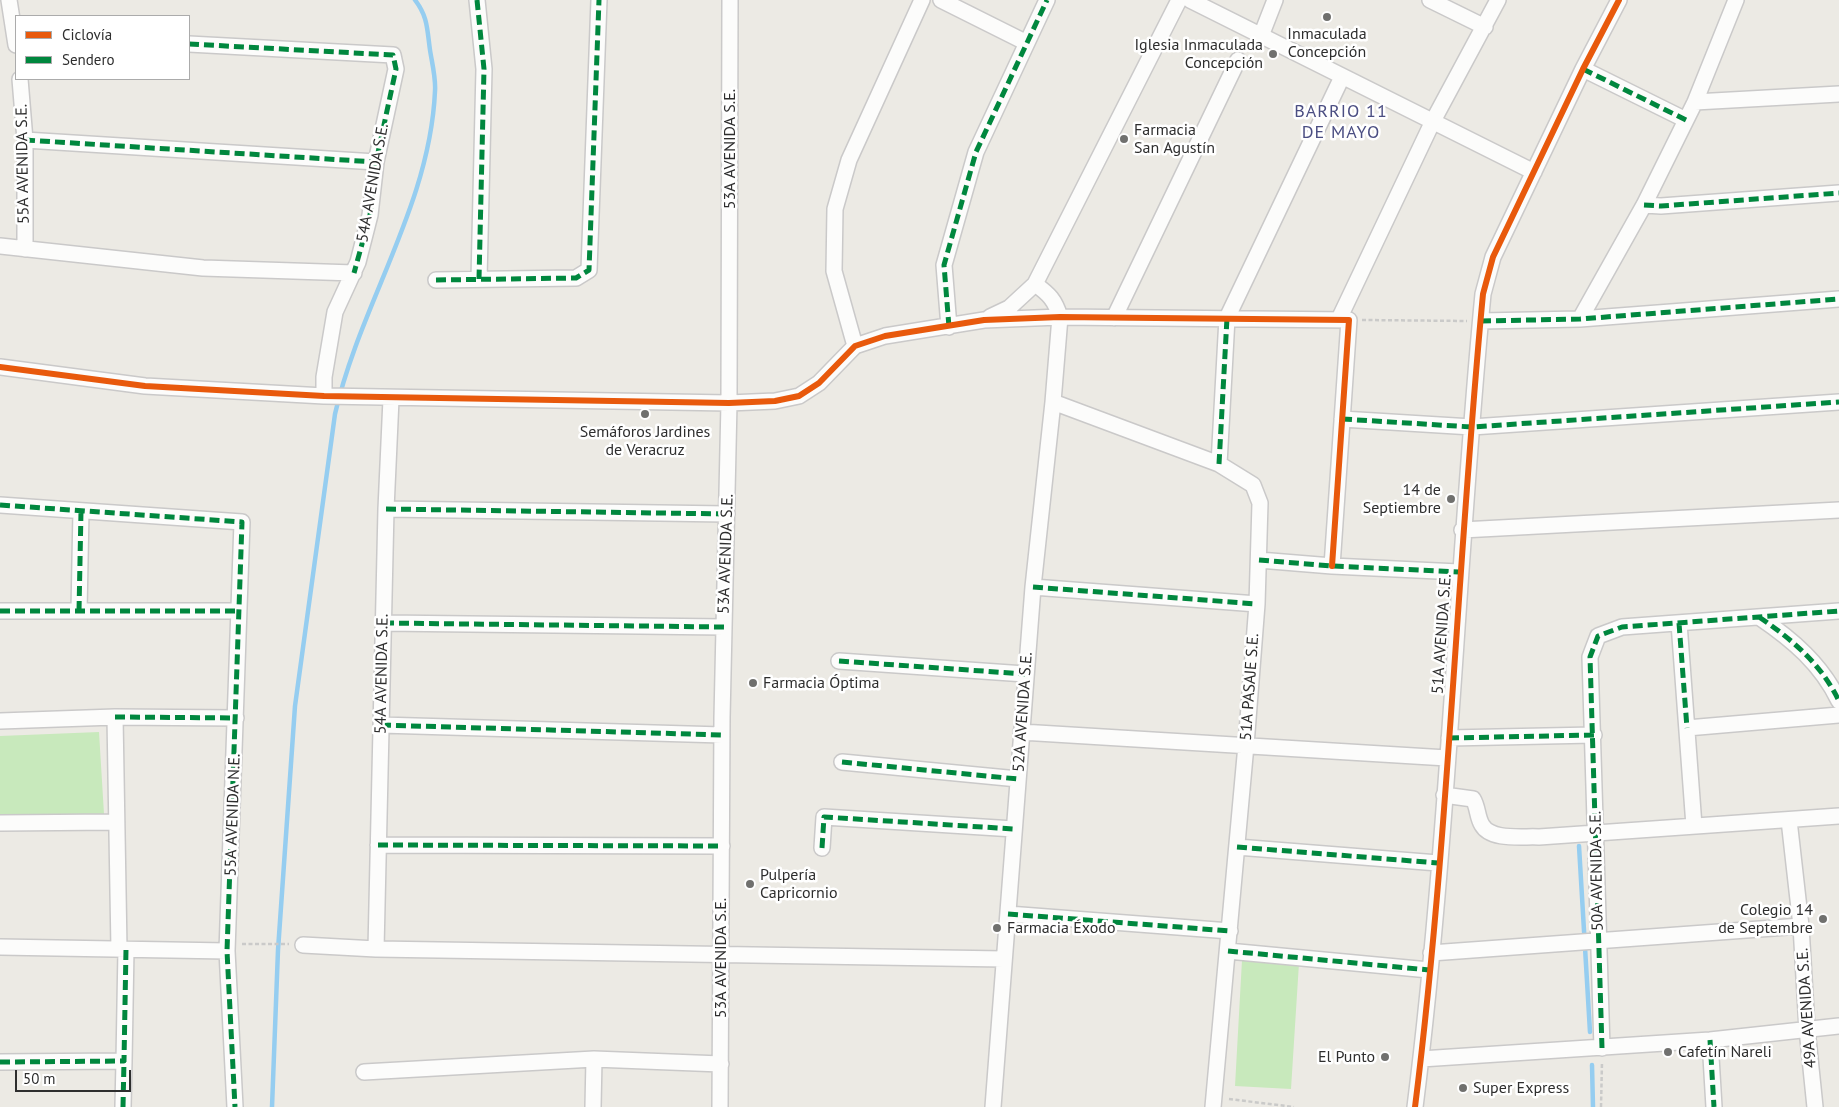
<!DOCTYPE html>
<html>
<head>
<meta charset="utf-8">
<style>
	body { margin:0 }
	#map { position:relative; width:1839px; height:1107px; overflow:hidden; background:#eceae4; font-family:"PT Sans",sans-serif }
	canvas { display:block }
	.legend { position:absolute; left:15px; top:15px; width:175px; height:65px; box-sizing:border-box; background:#fff; border:1px solid #ababab; margin:0; padding:6px 9px; list-style:none; font-size:15px; color:#2e2e2e }
	.legend li { display:flex; align-items:center; gap:10px; height:25px }
	.legend b { width:25px; border:1px solid #ababab }
	.scale { position:absolute; left:15px; top:1070px; width:116px; height:22px; box-sizing:border-box; border:2px solid #2e2e2e; border-top:0; padding-left:6px; font-size:15px; line-height:18px; white-space:nowrap; color:#2e2e2e; -webkit-text-stroke:4px #fff; paint-order:stroke }
</style>
</head>
<body>
<div id="map">
<canvas width="1839" height="1107"></canvas>
<ul class="legend">
<li><b style="height:6px;background:#e8590c"></b>Ciclovía</li>
<li><b style="height:6px;background:#00873e"></b>Sendero</li>
</ul>
<div class="scale">50 m</div>
</div>
<script>
const ctx = document.querySelector('canvas').getContext('2d');
ctx.lineJoin = 'round';
function fillPath(path, color) {
  ctx.fillStyle = color;
  ctx.fill(path, 'evenodd');
}
function stroke(path, color, width, dash) {
  ctx.strokeStyle = color;
  ctx.lineWidth = width;
  ctx.lineCap = dash ? 'butt' : 'round';
  ctx.setLineDash(dash || []);
  ctx.stroke(path);
}
function write(font, color, halo, rows, align = 'center') {
  ctx.font = font + ' "PT Sans",sans-serif';
  ctx.lineWidth = 5;
  ctx.setLineDash([]);
  ctx.textBaseline = 'middle';
  ctx.strokeStyle = halo;
  ctx.fillStyle = color;
  for (const [text, x, y, turn = 0] of rows) {
    ctx.save();
    ctx.translate(x, y);
    ctx.rotate((+turn || 0) * Math.PI / 180);
    ctx.textAlign = isNaN(turn) ? turn : align;
    if (halo) ctx.strokeText(text, 0, 0);
    ctx.fillText(text, 0, 0);
    ctx.restore();
  }
}
fillPath(new Path2D(`
	M 99,732 L 104,814 L 0,817 L 0,736 Z
	M 1242,960 L 1299,963 L 1291,1089 L 1235,1086 Z`), '#c8e9bc');
stroke(new Path2D(`
	M 1579,846 L 1590,1032
	M 1592,1065 L 1593,1107
	M 272,1107 L 278,950 L 295,706 L 335,414 C 360,304 430,206 435,91 C 436,78 432,63 430,50 C 427,29 428,17 415,0`), '#95cdf0', 4.5);
const minor = new Path2D(`
	M 9,0 L 16,45
	M 477,0 L 484,69 L 479,279
	M 941,0 L 1027,43
	M 1190,0 L 1534,172
	M 1430,0 L 1485,27
	M 1261,36 L 1275,0
	M 189,44 L 393,55 L 396,69 L 376,162 L 370,215 L 358,262 L 335,312 L 324,377 L 324,396
	M 1583,69 L 1686,120
	M 20,79 L 25,140 L 25,249
	M 1695,102 L 1839,94
	M 25,140 L 376,162
	M 1644,205 L 1661,206 L 1839,193
	M 0,246 L 203,268 L 354,273
	M 436,280 L 576,278 L 589,270 L 599,0
	M 990,317 L 1009,308 L 1035,284 L 1179,0
	M 1114,318 L 1238,60
	M 1339,319 L 1433,121 L 1498,0
	M 1580,319 L 1644,205 L 1695,102 L 1736,0
	M 1481,321 L 1580,319 L 1839,299
	M 949,327 L 944,265 L 976,152 L 1047,0
	M 855,346 L 834,271 L 835,209 L 849,160 L 922,0
	M 0,367 L 145,386 L 324,396 L 729,403 L 775,401 L 799,396 L 819,383 L 855,346 L 885,336 L 984,320 L 1060,317 L 1349,320 L 1332,566
	M 1053,402 L 1219,464 L 1253,485 L 1260,503 L 1257,604 L 1246,745 L 1213,1107
	M 1342,419 L 1472,427 L 1839,402
	M 1219,464 L 1227,318 L 1342,77
	M 0,505 L 242,522 L 227,951 L 235,1107
	M 386,509 L 727,514
	M 1462,530 L 1839,510
	M 1259,560 L 1332,566 L 1459,572
	M 1033,587 L 1257,604
	M 0,611 L 238,611
	M 79,611 L 81,511
	M 1759,617 C 1793,640 1821,664 1839,701
	M 384,623 L 724,627
	M 1679,623 L 1694,826
	M 839,661 L 1025,674
	M 115,717 L 119,949
	M 0,721 L 115,717 L 236,718
	M 381,725 L 722,735
	M 1687,728 L 1839,715
	M 1021,732 L 1447,758
	M 1449,738 L 1594,735
	M 842,762 L 1018,779
	M 1444,795 L 1473,799 C 1478,807 1477,817 1482,825 C 1491,841 1523,836 1539,837 L 1839,816
	M 1789,820 L 1801,926 L 1807,1029 L 1815,1107
	M 0,823 L 115,822
	M 378,845 L 722,846
	M 1237,847 L 1438,863
	M 822,848 L 824,817 L 1014,829
	M 1008,914 L 1230,931
	M 303,945 L 376,949 L 1004,959
	M 0,947 L 227,951
	M 376,949 L 386,509 L 391,399
	M 1228,951 L 1429,970
	M 1431,953 L 1801,926
	M 1710,1040 L 1714,1107
	M 1602,1048 L 1590,657 L 1598,636 L 1622,627 L 1839,611
	M 1421,1059 L 1710,1040 L 1839,1026
	M 0,1062 L 124,1061 L 126,949
	M 364,1072 L 594,1059 L 721,1064
	M 123,1107 L 124,1061
	M 593,1107 L 594,1059
	M 720,1107 L 722,718 L 729,403 L 730,0
	M 993,1107 L 1033,587 L 1053,402 L 1060,317 C 1055,300 1049,294 1035,284
	M 1415,1107 C 1449,837 1457,564 1483,294 L 1493,257 L 1583,69 L 1619,0`);
stroke(minor, '#cac9c9', 18);
stroke(new Path2D(`
	M 1362,320 L 1467,321
	M 242,944 L 289,944
	M 1229,1099 L 1294,1107
	M 1601,1107 L 1602,1062`), '#cacac9', 2.5, [4, 2.5]);
stroke(minor, '#fcfcfb', 15);
stroke(new Path2D(`
	M 477,0 L 484,69 L 479,279
	M 15,34 L 16,34
	M 189,44 L 393,55 L 396,69 L 376,162 L 370,215 L 354,273
	M 1583,69 L 1686,120
	M 25,140 L 376,162
	M 1644,205 L 1661,206 L 1839,193
	M 436,280 L 576,278 L 589,270 L 599,0
	M 1481,321 L 1580,319 L 1839,299
	M 949,327 L 944,265 L 976,152 L 1047,0
	M 1342,419 L 1472,427 L 1839,402
	M 1219,464 L 1227,318
	M 0,505 L 242,522 L 227,951 L 235,1107
	M 386,509 L 727,514
	M 1259,560 L 1332,566 L 1459,572
	M 1033,587 L 1257,604
	M 0,611 L 238,611
	M 79,611 L 81,511
	M 1759,617 C 1793,640 1821,664 1839,701
	M 384,623 L 724,627
	M 1679,623 L 1687,728
	M 839,661 L 1025,674
	M 115,717 L 236,718
	M 381,725 L 722,735
	M 1449,738 L 1594,735
	M 842,762 L 1018,779
	M 378,845 L 722,846
	M 1237,847 L 1438,863
	M 822,848 L 824,817 L 1014,829
	M 1008,914 L 1230,931
	M 1228,951 L 1429,970
	M 1710,1040 L 1714,1107
	M 1602,1048 L 1590,657 L 1598,636 L 1622,627 L 1839,611
	M 0,1062 L 124,1061 L 126,949
	M 123,1107 L 124,1061`), '#00873e', 5, [10, 5]);
stroke(new Path2D(`
	M 0,367 L 145,386 L 324,396 L 729,403 L 775,401 L 799,396 L 819,383 L 855,346 L 885,336 L 984,320 L 1060,317 L 1349,320 L 1332,566
	M 1415,1107 C 1449,837 1457,564 1483,294 L 1493,257 L 1583,69 L 1619,0`), '#e8590c', 6);
for (const [x, y, r, color] of [
	[1327,17,5,"#70706e"],
	[1273,54,5,"#70706e"],
	[1124,139,5,"#70706e"],
	[645,414,5,"#70706e"],
	[1451,499,5,"#70706e"],
	[753,683,5,"#70706e"],
	[750,884,5,"#70706e"],
	[1823,919,5,"#70706e"],
	[997,928,5,"#70706e"],
	[1668,1052,5,"#70706e"],
	[1385,1057,5,"#70706e"],
	[1463,1088,5,"#70706e"]
]) {
  const dot = new Path2D();
  dot.arc(x, y, r, 0, 2 * Math.PI);
  ctx.fillStyle = color;
  ctx.fill(dot);
  stroke(dot, '#fff', 2);
}
write('16px', '#2e2e2e', '#fff', [
	["Inmaculada",1327,34,"center"],
	["Concepción",1327,52,"center"],
	["Iglesia Inmaculada",1263,45,"right"],
	["Concepción",1263,63,"right"],
	["Farmacia",1134,130],
	["San Agustín",1134,148],
	["Semáforos Jardines",645,432,"center"],
	["de Veracruz",645,450,"center"],
	["14 de",1441,490,"right"],
	["Septiembre",1441,508,"right"],
	["Farmacia Óptima",763,683],
	["Pulpería",760,875],
	["Capricornio",760,893],
	["Colegio 14",1813,910,"right"],
	["de Septembre",1813,928,"right"],
	["Farmacia Éxodo",1007,928],
	["Cafetín Nareli",1678,1052],
	["El Punto",1375,1057,"right"],
	["Super Express",1473,1088]
], 'left');
write('16px', '#2e2e2e', '#fff', [
	["53A AVENIDA S.E.",730,149,-90],
	["55A AVENIDA S.E.",23,164,-91],
	["54A AVENIDA S.E.",373,183,-80],
	["53A AVENIDA S.E.",726,554,-88],
	["51A AVENIDA S.E.",1442,634,-86],
	["54A AVENIDA S.E.",382,674,-89],
	["51A PASAJE S.E.",1250,687,-86],
	["52A AVENIDA S.E.",1023,712,-86],
	["55A AVENIDA N.E.",233,815,-88],
	["50A AVENIDA S.E.",1597,871,-91],
	["53A AVENIDA S.E.",721,958,-90],
	["49A AVENIDA S.E.",1807,1008,-94]
]);
ctx.letterSpacing = '1px';
write('18px', '#4b4e82', '#fff', [
	["BARRIO 11",1341,112],
	["DE MAYO",1341,133]
]);
ctx.letterSpacing = '0px';
</script>
</body>
</html>
